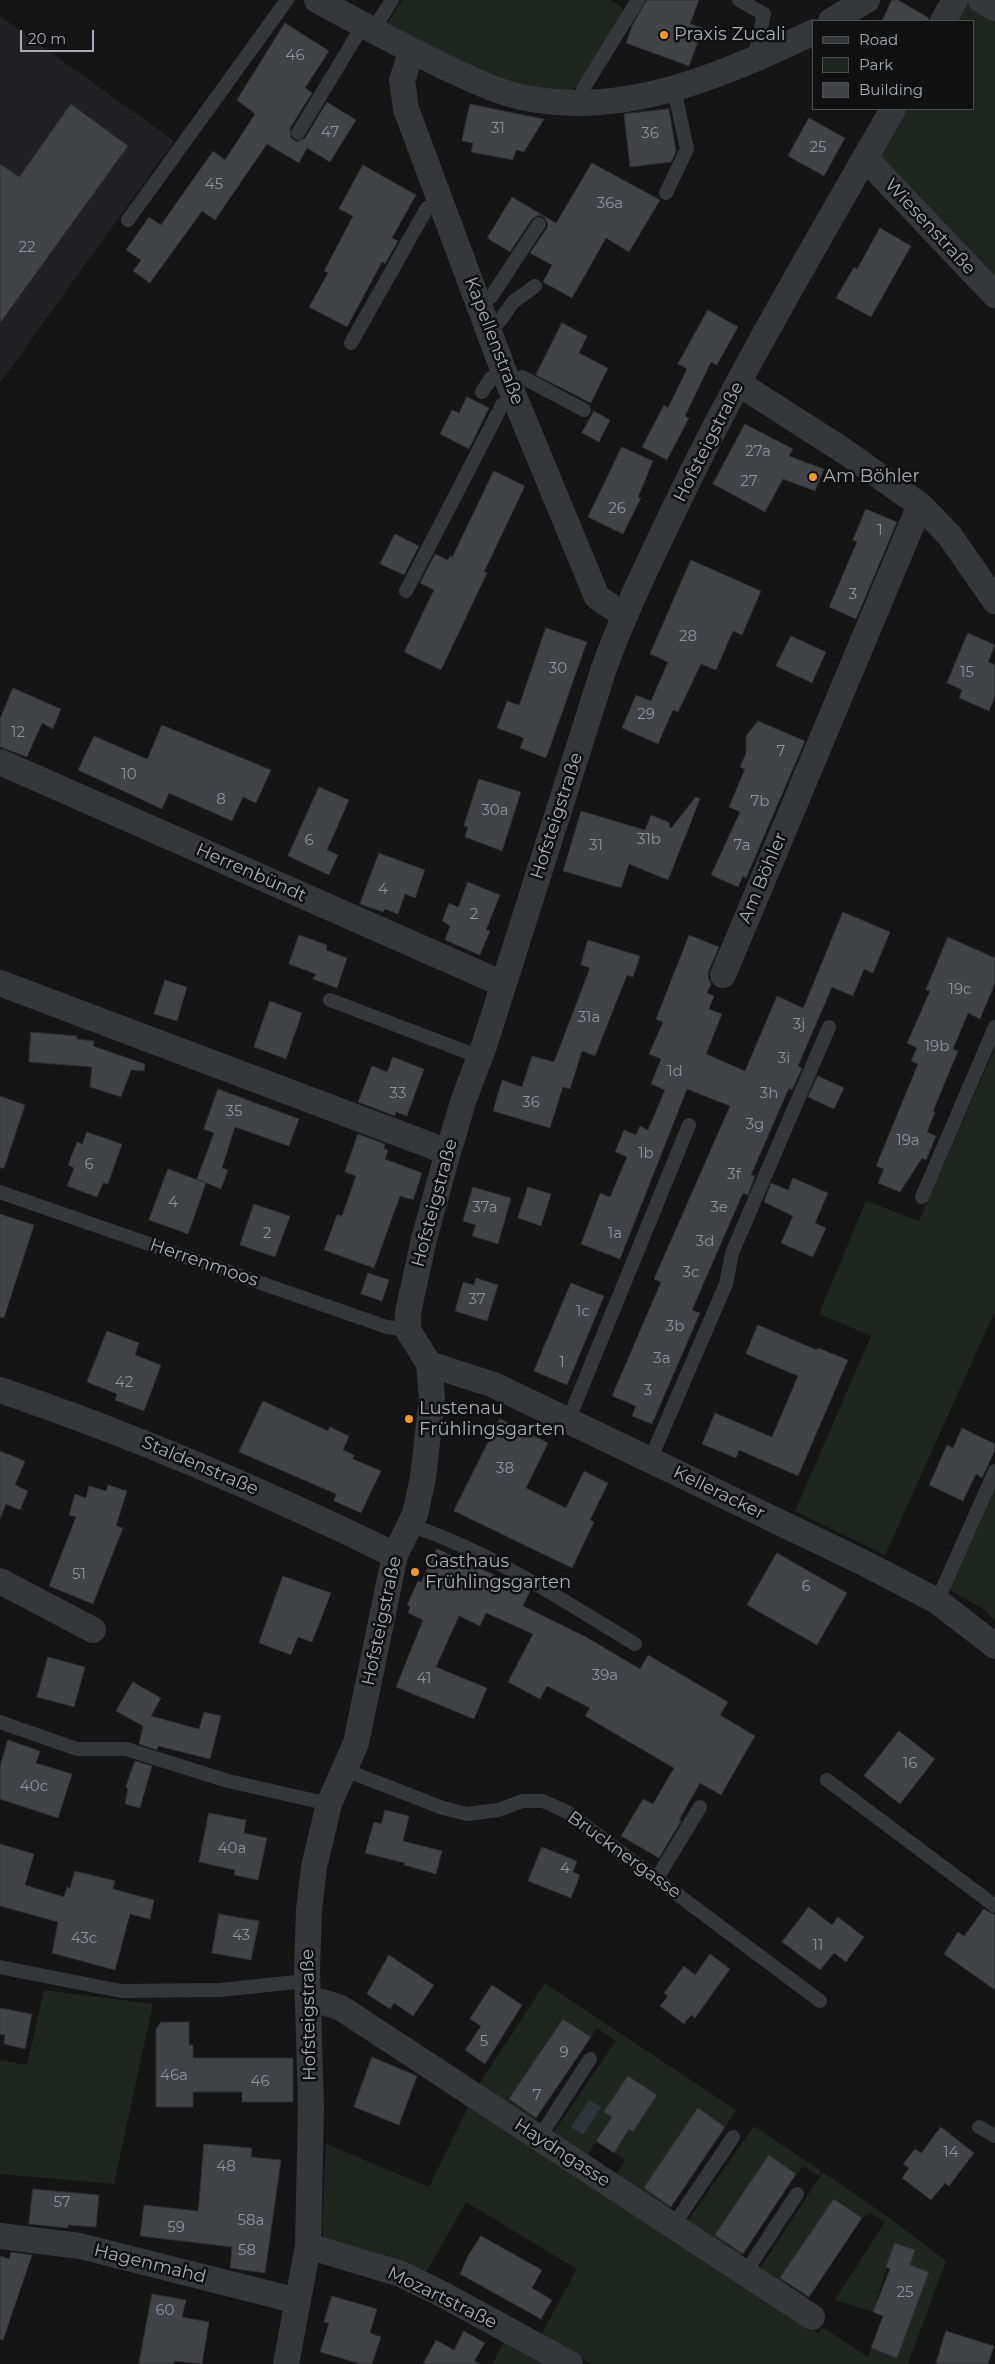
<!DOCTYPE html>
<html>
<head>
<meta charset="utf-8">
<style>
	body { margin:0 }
	#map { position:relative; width:995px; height:2364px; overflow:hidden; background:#151516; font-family:Montserrat,sans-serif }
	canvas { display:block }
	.legend { position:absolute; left:812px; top:20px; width:162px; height:90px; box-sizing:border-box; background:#101011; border:1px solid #4c4f53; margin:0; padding:6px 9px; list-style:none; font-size:15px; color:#a6adb7 }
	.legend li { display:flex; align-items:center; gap:10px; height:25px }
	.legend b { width:25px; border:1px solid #4c4f53 }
	.scale { position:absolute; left:20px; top:30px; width:74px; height:22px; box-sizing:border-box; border:2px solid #a6adb7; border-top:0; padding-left:6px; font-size:15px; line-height:18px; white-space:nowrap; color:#a6adb7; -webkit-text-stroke:4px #101011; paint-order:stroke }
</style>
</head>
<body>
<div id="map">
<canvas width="995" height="2364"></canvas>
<ul class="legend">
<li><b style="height:6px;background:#36373b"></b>Road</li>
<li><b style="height:14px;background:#1f261f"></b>Park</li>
<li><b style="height:14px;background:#414346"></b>Building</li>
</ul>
<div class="scale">20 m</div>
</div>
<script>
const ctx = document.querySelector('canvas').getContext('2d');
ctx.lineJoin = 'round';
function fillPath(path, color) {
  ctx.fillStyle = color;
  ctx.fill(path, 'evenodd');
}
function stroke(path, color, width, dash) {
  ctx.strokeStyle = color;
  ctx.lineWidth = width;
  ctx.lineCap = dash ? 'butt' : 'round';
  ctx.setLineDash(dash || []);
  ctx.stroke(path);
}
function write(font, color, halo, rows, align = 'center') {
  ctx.font = font + ' Montserrat,sans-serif';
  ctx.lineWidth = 5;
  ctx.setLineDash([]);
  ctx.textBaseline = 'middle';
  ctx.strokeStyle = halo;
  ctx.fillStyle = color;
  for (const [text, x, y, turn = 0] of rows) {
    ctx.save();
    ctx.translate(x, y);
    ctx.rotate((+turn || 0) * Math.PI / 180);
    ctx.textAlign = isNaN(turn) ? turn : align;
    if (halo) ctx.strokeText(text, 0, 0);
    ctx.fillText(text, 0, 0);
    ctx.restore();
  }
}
fillPath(new Path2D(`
	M 0,16 L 174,141 L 0,383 Z`), '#212123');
fillPath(new Path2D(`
	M 402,0 L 610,0 L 622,7 L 623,12 L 581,84 L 568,93 L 508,84 L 386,26 Z
	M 955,0 L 983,0 L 995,6 L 995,294 L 865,158 L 893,109 L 974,109 L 974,21 L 943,21 Z
	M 995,1048 L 995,1311 L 885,1555 L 795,1511 L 871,1336 L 819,1314 L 866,1201 L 919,1221 Z
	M 995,1486 L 995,1621 L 985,1610 L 948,1589 Z
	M 545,1983 L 736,2110 L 725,2127 L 698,2109 L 644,2188 L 671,2207 L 668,2211 L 614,2178 L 625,2160 L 596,2141 L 587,2155 L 553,2133 L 616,2041 L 597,2028 L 591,2037 L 563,2019 L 541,2050 L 544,2053 L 533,2069 L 530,2067 L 509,2098 L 536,2118 L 534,2121 L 478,2086 Z
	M 44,1990 L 153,2004 L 114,2184 L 0,2174 L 0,2060 L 27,2065 Z
	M 471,2101 L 818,2333 L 822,2327 L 868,2357 L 871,2348 L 897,2358 L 929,2272 L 910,2265 L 895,2243 L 873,2312 L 835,2300 L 885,2222 L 870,2213 L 862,2218 L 835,2200 L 780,2279 L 808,2298 L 805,2302 L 758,2271 L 823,2172 L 888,2217 L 946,2261 L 908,2364 L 592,2364 L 541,2335 L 577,2269 L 466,2202 L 424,2276 L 324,2238 L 322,2230 L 326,2144 L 429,2187 Z
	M 754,2126 L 821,2171 L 819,2176 L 804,2166 L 796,2174 L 769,2156 L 715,2235 L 743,2254 L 736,2256 L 686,2223 Z
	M 505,2341 L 544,2364 L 492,2364 Z`), '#1f261f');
fillPath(new Path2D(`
	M 589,2100 L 601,2107 L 583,2135 L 571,2127 Z`), '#2b353a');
const building = new Path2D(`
	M 647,0 L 699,0 L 690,24 L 703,28 L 689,66 L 626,43 L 632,26 Z
	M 892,0 L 898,0 L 929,18 L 928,21 L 882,21 Z
	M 285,23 L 329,51 L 305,88 L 312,93 L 290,128 L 291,138 L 297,142 L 305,138 L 327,102 L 356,120 L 330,162 L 307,148 L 299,163 L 267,144 L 215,220 L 202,211 L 150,283 L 133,271 L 141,260 L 126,250 L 149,217 L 161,225 L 213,151 L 225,160 L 255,114 L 237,100 Z
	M 71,104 L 128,146 L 0,323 L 0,164 L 19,177 Z
	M 470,104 L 523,115 L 544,119 L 524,152 L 516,150 L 513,160 L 471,152 L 473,143 L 462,141 Z
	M 669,109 L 676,152 L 671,162 L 630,167 L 624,114 Z
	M 809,118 L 845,138 L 824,176 L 788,156 Z
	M 592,163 L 660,200 L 629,252 L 606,238 L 572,298 L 543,282 L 552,265 L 530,253 L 547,228 L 548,224 L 544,217 L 539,215 L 532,219 L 510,252 L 487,238 L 512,197 L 556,223 Z
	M 363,165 L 416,195 L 392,238 L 398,241 L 385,264 L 382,262 L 347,327 L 309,307 L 328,273 L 324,271 L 353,216 L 339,209 Z
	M 880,228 L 911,246 L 871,317 L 836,298 L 854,267 L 857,269 Z
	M 708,310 L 738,327 L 717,365 L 711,362 L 685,416 L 689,418 L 667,460 L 642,447 L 664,405 L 668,408 L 687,369 L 678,364 Z
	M 562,323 L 587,336 L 579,353 L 608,368 L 591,403 L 536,375 Z
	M 467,397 L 489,408 L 469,449 L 440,434 L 452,410 L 459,413 Z
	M 594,411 L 610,420 L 599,442 L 582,433 Z
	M 745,424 L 793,449 L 789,456 L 824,469 L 815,491 L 783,479 L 765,512 L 713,484 Z
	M 622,447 L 653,461 L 638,497 L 641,498 L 623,534 L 588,517 Z
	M 494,471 L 525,486 L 484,572 L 487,573 L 441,670 L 404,652 L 434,590 L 420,583 L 435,554 L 448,560 L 450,556 L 452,557 Z
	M 866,509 L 897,522 L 856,619 L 829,607 L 857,542 L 853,540 Z
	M 395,534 L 419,546 L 404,575 L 380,564 Z
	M 691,560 L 761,591 L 742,635 L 733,631 L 716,670 L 701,664 L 678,712 L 673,710 L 658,744 L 622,728 L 636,695 L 651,701 L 668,662 L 650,654 Z
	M 546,628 L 587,642 L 546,758 L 520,748 L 524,738 L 497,728 L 507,701 L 519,705 Z
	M 968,633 L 995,645 L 988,662 L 995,665 L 995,696 L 989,711 L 959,698 L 962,690 L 947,683 Z
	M 791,636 L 826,652 L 812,683 L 776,666 Z
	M 13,688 L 61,709 L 53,729 L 42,723 L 27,757 L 0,747 L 0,719 Z
	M 758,721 L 805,741 L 746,878 L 743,876 L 738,887 L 711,875 L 740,812 L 729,807 L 745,769 L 740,767 L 746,753 L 746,736 Z
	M 162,725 L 271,770 L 256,803 L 243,797 L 232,821 L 169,793 L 162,809 L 78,770 L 94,736 L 147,759 Z
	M 479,779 L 521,792 L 502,851 L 465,837 L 468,827 L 464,826 Z
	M 319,787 L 349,800 L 327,850 L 338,855 L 329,875 L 288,856 Z
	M 696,797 L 700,799 L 668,880 L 629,864 L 621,888 L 563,871 L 581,811 L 645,830 L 651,815 L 670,823 L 669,826 L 671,828 Z
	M 379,853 L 425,870 L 415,898 L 405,894 L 398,914 L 385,909 L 383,912 L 360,904 Z
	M 468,882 L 500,895 L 486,930 L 490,931 L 480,955 L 445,940 L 450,926 L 442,921 L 449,903 L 458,907 Z
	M 843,912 L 890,932 L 873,973 L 864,969 L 853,996 L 832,987 L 798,1066 L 802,1068 L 792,1090 L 789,1088 L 751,1175 L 755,1176 L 748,1195 L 743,1193 L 692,1310 L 700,1313 L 652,1424 L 632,1416 L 636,1406 L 612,1396 L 661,1282 L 654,1279 L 730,1106 L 687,1089 L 620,1259 L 581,1244 L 600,1193 L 610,1197 L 627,1157 L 615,1152 L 624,1130 L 636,1135 L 640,1126 L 648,1130 L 665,1090 L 651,1084 L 661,1059 L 649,1054 L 663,1022 L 656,1019 L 689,935 L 719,947 L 709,970 L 708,977 L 711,984 L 707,993 L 714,996 L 709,1009 L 722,1014 L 706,1054 L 745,1071 L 777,996 L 803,1008 Z
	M 299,935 L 327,945 L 326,950 L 347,958 L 337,988 L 313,979 L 316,974 L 289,964 Z
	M 948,937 L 995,958 L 995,983 L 980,1019 L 968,1013 L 953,1049 L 958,1051 L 933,1111 L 935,1112 L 927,1132 L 936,1136 L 926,1160 L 922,1158 L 900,1192 L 878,1183 L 884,1169 L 876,1166 L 918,1064 L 911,1061 L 917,1048 L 907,1043 L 930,991 L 926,990 Z
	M 588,940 L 640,956 L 633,977 L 627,975 L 595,1056 L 582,1051 L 570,1089 L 563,1087 L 550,1128 L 493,1111 L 502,1080 L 522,1087 L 532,1056 L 554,1062 L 590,968 L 581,965 Z
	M 165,980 L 187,987 L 177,1021 L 154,1014 Z
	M 270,1001 L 302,1013 L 286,1059 L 254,1047 Z
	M 31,1032 L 77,1036 L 77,1039 L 94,1041 L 93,1046 L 145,1064 L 144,1071 L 131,1070 L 121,1097 L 90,1087 L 92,1067 L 29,1062 Z
	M 393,1057 L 424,1069 L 407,1116 L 396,1112 L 395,1116 L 358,1102 L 372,1066 L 387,1072 Z
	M 818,1076 L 844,1088 L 834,1109 L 808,1097 Z
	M 218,1089 L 299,1119 L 289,1146 L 235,1127 L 222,1168 L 228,1170 L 221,1189 L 197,1179 L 214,1133 L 204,1129 Z
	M 0,1096 L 25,1105 L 4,1168 L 0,1168 Z
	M 87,1132 L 122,1144 L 108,1184 L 103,1183 L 97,1197 L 67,1186 L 74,1168 L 68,1165 L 77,1142 L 82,1144 Z
	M 358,1134 L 385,1144 L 384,1149 L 388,1150 L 385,1159 L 422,1173 L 413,1200 L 400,1196 L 374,1268 L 324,1250 L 337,1215 L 342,1216 L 356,1176 L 345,1172 Z
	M 168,1169 L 206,1183 L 188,1234 L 149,1220 Z
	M 793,1178 L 828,1193 L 815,1223 L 826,1228 L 813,1257 L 781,1243 L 793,1216 L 764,1202 L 771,1183 L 788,1190 Z
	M 473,1187 L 511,1198 L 498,1244 L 472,1236 L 476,1225 L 463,1221 Z
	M 528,1187 L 551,1194 L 541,1226 L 518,1218 Z
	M 254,1204 L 290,1216 L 275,1257 L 240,1245 Z
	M 0,1214 L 34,1225 L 4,1318 L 0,1317 Z
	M 368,1273 L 389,1280 L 382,1301 L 361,1294 Z
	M 476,1278 L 498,1285 L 487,1321 L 455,1311 L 463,1282 L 474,1285 Z
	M 571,1283 L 604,1296 L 567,1385 L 534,1371 Z
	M 758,1325 L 817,1350 L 818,1348 L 848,1360 L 798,1476 L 739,1450 L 736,1458 L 702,1444 L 715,1413 L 772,1437 L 798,1376 L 746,1354 Z
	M 107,1331 L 139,1343 L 135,1355 L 161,1365 L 144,1411 L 115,1400 L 117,1394 L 87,1382 Z
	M 263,1401 L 328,1431 L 330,1427 L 349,1436 L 343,1450 L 354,1455 L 353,1459 L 381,1471 L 361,1513 L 334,1501 L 336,1494 L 239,1452 Z
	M 500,1419 L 548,1443 L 526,1488 L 566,1508 L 584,1471 L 608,1483 L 590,1520 L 594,1522 L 572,1568 L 454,1511 Z
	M 962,1428 L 995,1444 L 995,1450 L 982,1478 L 976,1474 L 963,1501 L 929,1485 L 947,1445 L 953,1448 Z
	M 0,1451 L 25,1461 L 15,1485 L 28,1491 L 20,1510 L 6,1504 L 0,1519 Z
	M 108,1485 L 127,1491 L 116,1526 L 123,1528 L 93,1604 L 49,1586 L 76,1517 L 69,1515 L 75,1494 L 86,1498 L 89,1486 L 106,1491 Z
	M 437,1549 L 530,1591 L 523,1606 L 586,1637 L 640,1669 L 648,1655 L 728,1702 L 720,1715 L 755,1736 L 721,1795 L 700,1783 L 679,1820 L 681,1821 L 659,1858 L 621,1836 L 643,1799 L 653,1804 L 674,1768 L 585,1716 L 590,1708 L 547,1686 L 540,1699 L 508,1682 L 533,1634 L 486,1613 L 480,1626 L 459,1616 L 436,1667 L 487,1688 L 474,1719 L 396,1687 L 423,1620 L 408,1613 L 410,1607 L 407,1605 L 418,1581 L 421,1582 Z
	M 777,1553 L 847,1593 L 817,1645 L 747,1605 Z
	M 283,1576 L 331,1593 L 312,1642 L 298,1637 L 291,1655 L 259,1643 Z
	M 48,1657 L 85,1667 L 74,1707 L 37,1697 Z
	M 133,1682 L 161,1698 L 151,1716 L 199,1729 L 204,1712 L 221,1716 L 210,1759 L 158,1746 L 157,1750 L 139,1744 L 143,1726 L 116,1711 Z
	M 899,1731 L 935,1759 L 900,1804 L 864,1776 Z
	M 8,1740 L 40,1751 L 36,1763 L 72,1774 L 58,1818 L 0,1799 L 0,1766 Z
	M 135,1761 L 152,1766 L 140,1808 L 125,1804 L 128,1788 L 126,1787 Z
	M 385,1810 L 409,1816 L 403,1841 L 442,1851 L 436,1874 L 404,1865 L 405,1863 L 365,1853 L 374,1822 L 381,1824 Z
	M 209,1813 L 246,1820 L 244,1833 L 267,1838 L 258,1880 L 234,1875 L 235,1870 L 199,1862 Z
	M 0,1844 L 34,1854 L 25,1885 L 64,1897 L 67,1887 L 70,1888 L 75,1871 L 115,1881 L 113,1889 L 154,1900 L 150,1919 L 130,1914 L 115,1970 L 52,1953 L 58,1922 L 0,1906 Z
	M 542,1847 L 577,1861 L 573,1872 L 580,1875 L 571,1898 L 528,1881 Z
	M 809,1907 L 832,1925 L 838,1917 L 864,1937 L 846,1962 L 834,1953 L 820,1970 L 782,1942 Z
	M 984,1909 L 995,1915 L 995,1990 L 944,1954 L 958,1932 L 964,1936 Z
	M 219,1914 L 259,1921 L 251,1960 L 212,1953 Z
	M 710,1954 L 730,1969 L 695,2018 L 691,2015 L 684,2024 L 660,2006 L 668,1996 L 664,1993 L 684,1966 L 695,1975 Z
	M 389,1955 L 434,1985 L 413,2016 L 394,2003 L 390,2009 L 367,1994 Z
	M 492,1985 L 522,2005 L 485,2064 L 465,2050 L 481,2026 L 470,2019 Z
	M 0,2008 L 32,2014 L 25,2049 L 4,2044 L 5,2035 L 0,2034 Z
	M 563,2019 L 591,2037 L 536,2118 L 509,2099 Z
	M 161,2022 L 189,2022 L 189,2045 L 193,2045 L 193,2058 L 293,2058 L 293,2102 L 242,2102 L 242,2092 L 193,2092 L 193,2107 L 156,2107 L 156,2029 Z
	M 372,2057 L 417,2076 L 399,2125 L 354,2107 Z
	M 628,2076 L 657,2095 L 633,2132 L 629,2129 L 614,2153 L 596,2141 L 612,2117 L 604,2112 Z
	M 698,2108 L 725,2127 L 671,2207 L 644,2188 Z
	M 941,2127 L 974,2153 L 949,2186 L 945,2183 L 931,2200 L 902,2178 L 909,2168 L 903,2164 L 915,2149 L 921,2153 Z
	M 204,2144 L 252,2148 L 251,2157 L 281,2160 L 265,2273 L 230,2268 L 232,2247 L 140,2236 L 144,2205 L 198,2211 Z
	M 769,2155 L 796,2174 L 743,2254 L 715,2235 Z
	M 33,2189 L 99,2195 L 96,2227 L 68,2225 L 68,2228 L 29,2224 Z
	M 834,2199 L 862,2218 L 809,2297 L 780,2278 Z
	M 481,2236 L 542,2270 L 532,2288 L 552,2300 L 541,2319 L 460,2274 L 468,2256 Z
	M 895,2243 L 915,2250 L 910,2265 L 929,2272 L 897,2358 L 871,2348 L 883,2316 L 873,2312 L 890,2269 L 886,2267 Z
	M 11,2252 L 32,2255 L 3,2340 L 0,2339 L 0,2256 L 9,2259 Z
	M 152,2294 L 186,2300 L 182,2317 L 209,2322 L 202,2364 L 174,2361 L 174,2364 L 139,2364 Z
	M 332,2296 L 377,2309 L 370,2333 L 381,2337 L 372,2364 L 361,2364 L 320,2352 L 329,2323 L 324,2322 Z
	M 464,2331 L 485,2343 L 474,2361 L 480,2364 L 423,2364 L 436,2340 L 454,2350 Z
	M 946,2331 L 994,2346 L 988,2364 L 936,2364 Z`);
fillPath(building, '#414346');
stroke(building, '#2f2f32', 1);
stroke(new Path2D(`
	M 739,0 L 764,14 L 754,60
	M 373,30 L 392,0
	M 581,103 L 583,89 L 638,0
	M 298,133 L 363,25
	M 666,193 L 687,149 L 674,89
	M 128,220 L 287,0
	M 478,302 L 491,297 L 539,224
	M 487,326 L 499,322 L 513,302 L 535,286
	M 351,343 L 427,208 L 441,202
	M 508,382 L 522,377 L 584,410
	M 482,392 L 491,378 L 504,372
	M 406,591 L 502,405 L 516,400
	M 330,1000 L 480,1057
	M 0,1192 L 387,1327 L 408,1330
	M 922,1197 L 995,1027
	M 568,1421 L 689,1125
	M 650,1460 L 726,1284 L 732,1253 L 829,1027
	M 409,1525 C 490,1551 562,1600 635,1644
	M 937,1601 L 995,1471
	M 0,1722 L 77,1749 L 126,1749 L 228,1781 L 329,1804
	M 345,1770 L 443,1808 L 467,1814 L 498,1810 L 523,1801 L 543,1801 L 567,1812 L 820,2001
	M 827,1780 L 995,1906
	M 657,1878 L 700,1807
	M 0,1967 L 121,1991 L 220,1990 L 306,1981
	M 979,2127 L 995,2136
	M 539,2138 L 590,2059
	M 673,2226 L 733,2137
	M 745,2273 L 797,2194`), '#36373b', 14);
stroke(new Path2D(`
	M 317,0 C 361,24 404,47 449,69 C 473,80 499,93 526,98 C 627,118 725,74 814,32
	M 981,0 L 995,8
	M 831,21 L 867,0
	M 943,21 L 955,0
	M 412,51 L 402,80 L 406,109 L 504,372 L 597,597 L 624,615
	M 865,158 L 995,295
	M 738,383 L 844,451 L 920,505 L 950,536 L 995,601
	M 0,762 L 503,984
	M 723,975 L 920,505
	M 0,983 L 448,1152
	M 429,1364 L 494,1385 L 862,1562 L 937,1601 L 995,1646
	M 0,1390 C 136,1436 266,1492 395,1555
	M 0,1581 L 93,1630
	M 308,2003 L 323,2002 L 341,2008 L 812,2317
	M 0,2236 L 80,2246 L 298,2301
	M 308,2246 L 401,2274 L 442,2294 L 570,2364
	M 286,2364 L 308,2246 L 311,2105 L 307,1969 L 309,1910 L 314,1867 L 329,1804 L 356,1743 L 395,1555 L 415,1514 L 423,1478 L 432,1397 L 429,1364 L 408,1330 L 408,1312 L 424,1239 L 448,1152 L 464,1099 L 484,1046 L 604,668 C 623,616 646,568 670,518 C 736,378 816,244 893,109`), '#36373b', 26);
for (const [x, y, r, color] of [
	[664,35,5,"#f39830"],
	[813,477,5,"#f39830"],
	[409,1419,5,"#f39830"],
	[415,1572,5,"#f39830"]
]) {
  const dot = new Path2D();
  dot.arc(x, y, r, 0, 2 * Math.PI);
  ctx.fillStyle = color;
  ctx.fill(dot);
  stroke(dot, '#101011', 2);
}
write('15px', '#8d929b', null, [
	["46",295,56],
	["31",498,129],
	["47",330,133],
	["36",650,134],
	["25",818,148],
	["45",214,185],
	["36a",610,204],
	["22",27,248],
	["27a",758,452],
	["27",749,482],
	["26",617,509],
	["1",880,531],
	["3",853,595],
	["28",688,637],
	["30",558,669],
	["15",967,673],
	["29",646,715],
	["12",18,733],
	["7",781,752],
	["10",129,775],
	["8",221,800],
	["7b",760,802],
	["30a",495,811],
	["31b",649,840],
	["6",309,841],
	["31",596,846],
	["7a",742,846],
	["4",383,890],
	["2",474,915],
	["19c",960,990],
	["31a",589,1018],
	["3j",799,1025],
	["19b",937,1047],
	["3i",784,1059],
	["1d",675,1072],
	["33",398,1094],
	["3h",769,1094],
	["36",531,1103],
	["35",234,1112],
	["3g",755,1125],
	["19a",908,1141],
	["1b",646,1154],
	["6",89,1165],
	["3f",734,1175],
	["4",173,1203],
	["37a",485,1208],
	["3e",719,1208],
	["2",267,1234],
	["1a",615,1234],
	["3d",705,1242],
	["3c",691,1273],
	["37",477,1300],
	["1c",583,1312],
	["3b",675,1327],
	["3a",662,1359],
	["1",562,1363],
	["42",124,1383],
	["3",648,1391],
	["38",505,1469],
	["51",79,1575],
	["6",806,1587],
	["39a",605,1676],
	["41",424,1679],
	["16",910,1764],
	["40c",34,1787],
	["40a",232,1849],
	["4",565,1869],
	["43",241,1936],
	["43c",84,1939],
	["11",818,1946],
	["5",484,2042],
	["9",564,2053],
	["46a",174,2076],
	["46",260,2082],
	["7",537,2096],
	["14",951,2153],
	["48",226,2167],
	["57",62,2203],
	["58a",251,2221],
	["59",176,2228],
	["58",247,2251],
	["25",905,2293],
	["60",165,2311]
]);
write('18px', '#a6adb7', '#101011', [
	["Praxis Zucali",674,35],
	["Am Böhler",823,477],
	["Lustenau",419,1409],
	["Frühlingsgarten",419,1430],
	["Gasthaus",425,1562],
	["Frühlingsgarten",425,1583]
], 'left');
write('18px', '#a6adb7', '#101011', [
	["Wiesenstraße",930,227,47],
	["Kapellenstraße",494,341,69],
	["Hofsteigstraße",709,442,-63],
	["Hofsteigstraße",557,816,-72],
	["Herrenbündt",251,873,24],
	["Am Böhler",763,878,-67],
	["Hofsteigstraße",435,1203,-75],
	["Herrenmoos",204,1263,19],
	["Staldenstraße",200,1466,23],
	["Kelleracker",719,1493,26],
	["Hofsteigstraße",382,1621,-78],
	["Brucknergasse",624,1855,36],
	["Hofsteigstraße",309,2015,-91],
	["Haydngasse",562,2153,33],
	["Hagenmahd",150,2264,14],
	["Mozartstraße",442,2298,26]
]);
</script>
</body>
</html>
